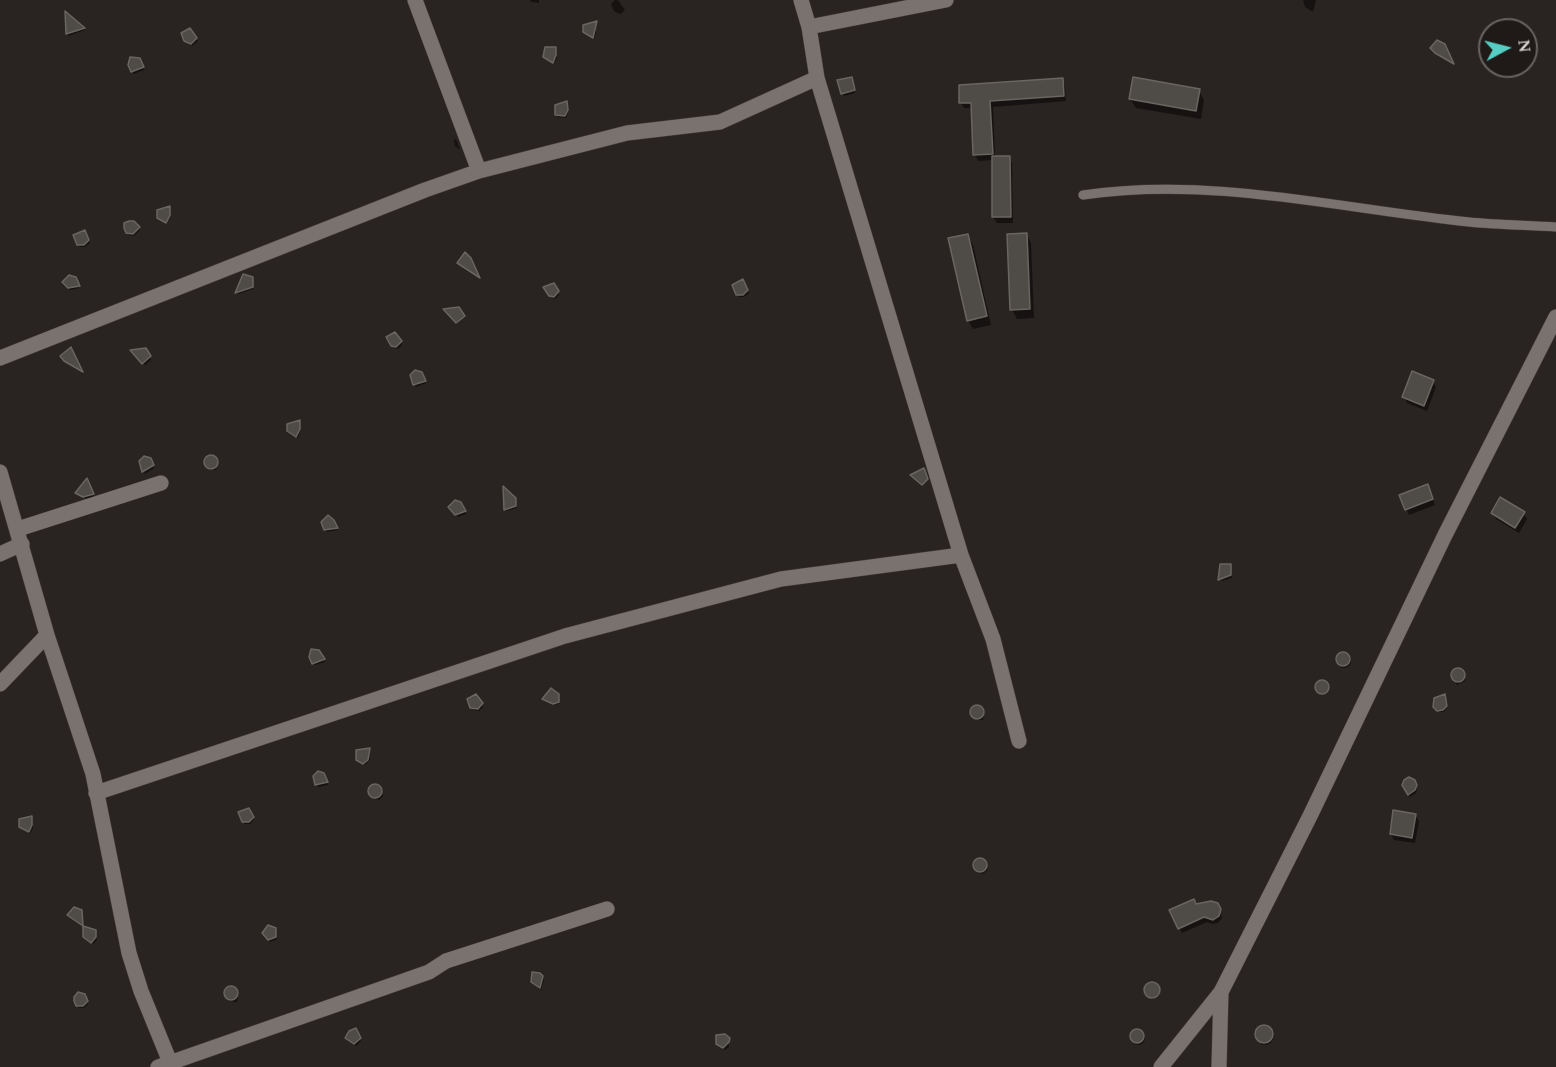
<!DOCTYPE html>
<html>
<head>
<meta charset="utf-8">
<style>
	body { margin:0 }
	#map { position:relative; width:1556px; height:1067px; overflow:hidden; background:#292321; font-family:Spectral,serif }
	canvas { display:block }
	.north { position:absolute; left:1478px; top:18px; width:60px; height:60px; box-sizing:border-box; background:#1f1a17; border:2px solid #686461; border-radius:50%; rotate:83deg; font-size:16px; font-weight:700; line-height:24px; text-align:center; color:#d6d2d0 }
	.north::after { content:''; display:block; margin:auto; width:21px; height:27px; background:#56cec4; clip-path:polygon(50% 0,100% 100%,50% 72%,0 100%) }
</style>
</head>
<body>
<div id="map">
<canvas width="1556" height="1067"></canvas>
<div class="north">N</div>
</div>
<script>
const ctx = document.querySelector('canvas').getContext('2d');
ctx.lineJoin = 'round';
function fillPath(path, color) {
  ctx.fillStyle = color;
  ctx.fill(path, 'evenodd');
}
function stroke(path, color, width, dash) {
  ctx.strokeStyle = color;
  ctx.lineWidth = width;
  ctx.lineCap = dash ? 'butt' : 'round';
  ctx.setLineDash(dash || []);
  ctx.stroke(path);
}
fillPath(new Path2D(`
	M 530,0 L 539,0 L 539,3 L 531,2 Z
	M 615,0 L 618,0 L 625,10 L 621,14 L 615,12 L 613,9 L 611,4 Z
	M 1303,0 L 1316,0 L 1313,12 L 1305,7 Z
	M 67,14 L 84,29 L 85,30 L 68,36 Z
	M 596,23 L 596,33 L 594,39 L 584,32 Z
	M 190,30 L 198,41 L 192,46 L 186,40 Z
	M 555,48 L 557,58 L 554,64 L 545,57 Z
	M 139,60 L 144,70 L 134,74 L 132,71 Z
	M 1510,66 L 1521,66 L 1520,71 L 1516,72 L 1511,70 Z
	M 1062,80 L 1065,86 L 1066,101 L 993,107 L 995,157 L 1009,157 L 1012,163 L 1013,223 L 997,223 L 993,217 L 993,160 L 978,161 L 975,155 L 972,108 L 964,108 L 961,103 Z
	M 852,81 L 855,93 L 844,96 L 843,93 Z
	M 1199,91 L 1204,100 L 1201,119 L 1136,108 L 1130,99 Z
	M 567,103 L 568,113 L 566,118 L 557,117 L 556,114 Z
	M 455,139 L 457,141 L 460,150 L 455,146 L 454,140 Z
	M 139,228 L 140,230 L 134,236 L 129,235 L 127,233 Z
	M 84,232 L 90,243 L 85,247 L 80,247 L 78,244 Z
	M 1026,234 L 1031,243 L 1034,318 L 1017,319 L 1012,310 Z
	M 968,236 L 973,245 L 991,325 L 973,329 L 968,320 Z
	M 469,259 L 479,278 L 464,269 L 459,263 Z
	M 244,276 L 252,279 L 253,289 L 238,294 L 237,293 Z
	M 75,278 L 79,288 L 70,290 L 65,285 Z
	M 743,281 L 749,293 L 744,297 L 739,297 L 737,294 Z
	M 553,285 L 559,295 L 555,299 L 552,298 L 545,288 Z
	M 395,334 L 402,345 L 398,349 L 394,348 L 388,337 Z
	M 145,349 L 151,360 L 145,365 L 133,352 Z
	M 421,373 L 426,383 L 416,387 L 412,375 Z
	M 1432,381 L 1436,387 L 1427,411 L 1407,403 L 1404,397 Z
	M 299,422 L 300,432 L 298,438 L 288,431 Z
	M 212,456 L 218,462 L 216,470 L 209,470 L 206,462 L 206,459 Z
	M 150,459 L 154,468 L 145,474 L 141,461 Z
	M 87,482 L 94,497 L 87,499 L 77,493 Z
	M 1430,492 L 1435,505 L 1409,515 L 1401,496 Z
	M 515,499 L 517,508 L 506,511 L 505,509 Z
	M 460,503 L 466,514 L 458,517 L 452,510 Z
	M 1493,513 L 1524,514 L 1527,519 L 1519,533 L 1496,519 Z
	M 333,521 L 337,530 L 327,532 L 325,530 Z
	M 1222,566 L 1230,566 L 1232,578 L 1221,581 Z
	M 319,651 L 325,662 L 315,665 L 313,663 Z
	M1337 661a7 7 0 1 1 14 0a7 7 0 1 1-14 0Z
	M 1459,669 L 1464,674 L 1465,681 L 1457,685 L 1453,677 L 1453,671 Z
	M1317 688a6 6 0 1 1 12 0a6 6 0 1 1-12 0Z
	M 558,695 L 559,704 L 553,705 L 544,700 Z
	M 476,696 L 483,707 L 479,711 L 473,710 L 472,708 Z
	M 1445,696 L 1448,706 L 1444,712 L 1440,712 L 1434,704 Z
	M 975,707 L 984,712 L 983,720 L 976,720 L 974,717 L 972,708 Z
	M 369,750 L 370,760 L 365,765 L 358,759 Z
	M 323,775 L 328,785 L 318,787 L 316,784 Z
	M 1411,779 L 1417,788 L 1416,793 L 1410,797 L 1404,785 Z
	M 372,786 L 377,786 L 383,796 L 379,800 L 376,799 L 370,791 Z
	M 248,810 L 254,820 L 250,824 L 245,824 L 243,821 Z
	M 1415,815 L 1419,821 L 1415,843 L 1394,840 L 1391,834 Z
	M 31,818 L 33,828 L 30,834 L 21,827 Z
	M 978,860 L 982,861 L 988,870 L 983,874 L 978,873 L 976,871 L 974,862 Z
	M 1196,905 L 1218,907 L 1222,918 L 1218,923 L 1212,924 L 1207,922 L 1182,933 L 1171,911 Z
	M 275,929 L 277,939 L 270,942 L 265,936 Z
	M 95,931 L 97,940 L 93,944 L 86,939 Z
	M 542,977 L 544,980 L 541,990 L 534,983 Z
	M1146 992a7 7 0 1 1 14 0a7 7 0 1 1-14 0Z
	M 230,988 L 239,994 L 237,1002 L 230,1001 L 228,999 L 227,990 Z
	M 84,995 L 88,1004 L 84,1008 L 79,1008 L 75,1000 Z
	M1256 1036a9 9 0 1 1 18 0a9 9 0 1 1-18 0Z
	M 355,1030 L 361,1041 L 356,1046 L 348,1040 Z
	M1131 1038a7 7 0 1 1 14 0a7 7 0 1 1-14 0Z
	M 728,1039 L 729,1047 L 725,1050 L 719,1047 L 718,1044 Z`), '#0007');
const building = new Path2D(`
	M 65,11 L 85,28 L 66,34 Z
	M 597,21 L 593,38 L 583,32 L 583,25 Z
	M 190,28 L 197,38 L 191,44 L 184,41 L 181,33 Z
	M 1437,40 L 1445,44 L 1454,64 L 1435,53 L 1430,48 Z
	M 545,47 L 556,47 L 556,55 L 553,63 L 543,57 Z
	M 130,57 L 140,58 L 144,67 L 131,72 L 128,65 Z
	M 852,77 L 855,90 L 841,94 L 837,80 Z
	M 1133,77 L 1200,89 L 1196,111 L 1129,99 Z
	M 1063,78 L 1064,96 L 990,101 L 993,154 L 973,155 L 971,103 L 959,103 L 959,85 Z
	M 567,101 L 568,110 L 565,116 L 555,115 L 555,105 Z
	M 992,156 L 1010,156 L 1011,217 L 992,217 Z
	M 170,206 L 170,215 L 166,223 L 157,218 L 157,210 Z
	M 129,221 L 134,221 L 140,227 L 133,234 L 126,233 L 124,228 L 124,223 Z
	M 85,230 L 89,240 L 84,245 L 77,245 L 73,235 Z
	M 1027,233 L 1030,309 L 1010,310 L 1007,234 Z
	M 968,234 L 987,316 L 967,321 L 948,238 Z
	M 465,252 L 471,258 L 480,278 L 457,263 Z
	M 243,274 L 253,277 L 253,287 L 235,293 Z
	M 69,275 L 76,277 L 80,286 L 68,288 L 62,282 Z
	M 743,279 L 748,290 L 743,295 L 736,295 L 732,285 Z
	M 554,283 L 559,291 L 554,297 L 549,296 L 543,287 Z
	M 459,307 L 465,316 L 456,323 L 443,309 Z
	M 395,332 L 402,341 L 396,347 L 391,346 L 386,337 Z
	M 71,347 L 83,372 L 64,361 L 60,356 Z
	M 146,348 L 151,356 L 142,364 L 130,350 Z
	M 415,370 L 422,372 L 426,381 L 413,385 L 410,375 Z
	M 1412,371 L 1434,380 L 1424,406 L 1402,397 Z
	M 300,420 L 300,429 L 296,437 L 287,431 L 287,424 Z
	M204 462a7 7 0 1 1 14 0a7 7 0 1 1-14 0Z
	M 144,456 L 151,458 L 154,465 L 142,472 L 139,461 Z
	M 924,468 L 928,479 L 922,485 L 910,475 Z
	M 87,478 L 94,494 L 83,497 L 75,493 Z
	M 1428,484 L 1433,499 L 1405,510 L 1399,495 Z
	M 503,486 L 516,498 L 516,506 L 504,510 Z
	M 1500,497 L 1525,512 L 1515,528 L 1491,513 Z
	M 455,500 L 461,502 L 466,511 L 455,515 L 448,507 Z
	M 328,515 L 334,520 L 338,528 L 324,530 L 321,522 Z
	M 1220,564 L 1231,564 L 1231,575 L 1218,580 Z
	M 311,649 L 319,650 L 325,659 L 312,664 L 309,657 Z
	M1336 659a7 7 0 1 1 14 0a7 7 0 1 1-14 0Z
	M1451 675a7 7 0 1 1 14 0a7 7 0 1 1-14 0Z
	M1315 687a7 7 0 1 1 14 0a7 7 0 1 1-14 0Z
	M 551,688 L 559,694 L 559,702 L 553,704 L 542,699 Z
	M 476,694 L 483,703 L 478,709 L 470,708 L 467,699 Z
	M 1445,694 L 1447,706 L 1443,710 L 1437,711 L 1433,707 L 1434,698 Z
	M970 712a7 7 0 1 1 14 0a7 7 0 1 1-14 0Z
	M 370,748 L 368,760 L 363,764 L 356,760 L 356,750 Z
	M 318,771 L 324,773 L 328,782 L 315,785 L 313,776 Z
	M 1409,777 L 1415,780 L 1417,785 L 1415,790 L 1408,795 L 1402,785 L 1404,780 Z
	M368 791a7 7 0 1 1 14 0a7 7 0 1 1-14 0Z
	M 249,808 L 254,817 L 249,822 L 242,822 L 238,812 Z
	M 1393,810 L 1416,814 L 1412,838 L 1390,834 Z
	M 32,816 L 32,825 L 29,832 L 19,827 L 19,819 Z
	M973 865a7 7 0 1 1 14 0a7 7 0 1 1-14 0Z
	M 1194,899 L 1196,904 L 1211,901 L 1218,903 L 1221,909 L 1219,916 L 1213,920 L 1204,917 L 1178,929 L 1169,910 Z
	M 74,907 L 82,910 L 83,926 L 67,915 Z
	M 268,925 L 276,928 L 276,937 L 268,940 L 262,933 Z
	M 83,926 L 96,930 L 96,937 L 91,943 L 83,937 Z
	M 532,972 L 540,973 L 543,976 L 540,988 L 531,982 Z
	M1144 990a8 8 0 1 1 16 0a8 8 0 1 1-16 0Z
	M224 993a7 7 0 1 1 14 0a7 7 0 1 1-14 0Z
	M 78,992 L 85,994 L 88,1001 L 83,1006 L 76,1006 L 74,1001 L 74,997 Z
	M1255 1034a9 9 0 1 1 18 0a9 9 0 1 1-18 0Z
	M 356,1028 L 361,1038 L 354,1044 L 345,1038 L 349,1031 Z
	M1130 1036a7 7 0 1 1 14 0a7 7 0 1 1-14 0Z
	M 725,1034 L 730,1038 L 729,1042 L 723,1048 L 716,1044 L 716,1035 Z`);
fillPath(building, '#4f4b46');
stroke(building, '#696560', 1.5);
const service = new Path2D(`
	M 1083,195 C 1213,176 1341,209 1469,222 C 1498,225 1527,225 1556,227`);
const minor = new Path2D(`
	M 415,0 L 479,171
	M 801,0 L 809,27 L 817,78 L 961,555 L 993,639 L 1019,741
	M 809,27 L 946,0
	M 0,358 L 425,190 L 479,171 L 627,133 L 720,122 L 817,78
	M 0,472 L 47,635 L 93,774 L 129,953 L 141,991 L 172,1067
	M 18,529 L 161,483
	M 0,554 L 22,544
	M 0,684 L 47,635
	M 96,793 L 565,636 L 781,579 L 961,555
	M 158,1067 L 429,972 L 446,961 L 607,909
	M 1161,1067 L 1221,992
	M 1219,1067 L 1221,992 L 1310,816 L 1445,535 L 1556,317`);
stroke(service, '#443f3d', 10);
stroke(minor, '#443f3d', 16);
stroke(service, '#79726f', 9);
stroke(minor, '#79726f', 15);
</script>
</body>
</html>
